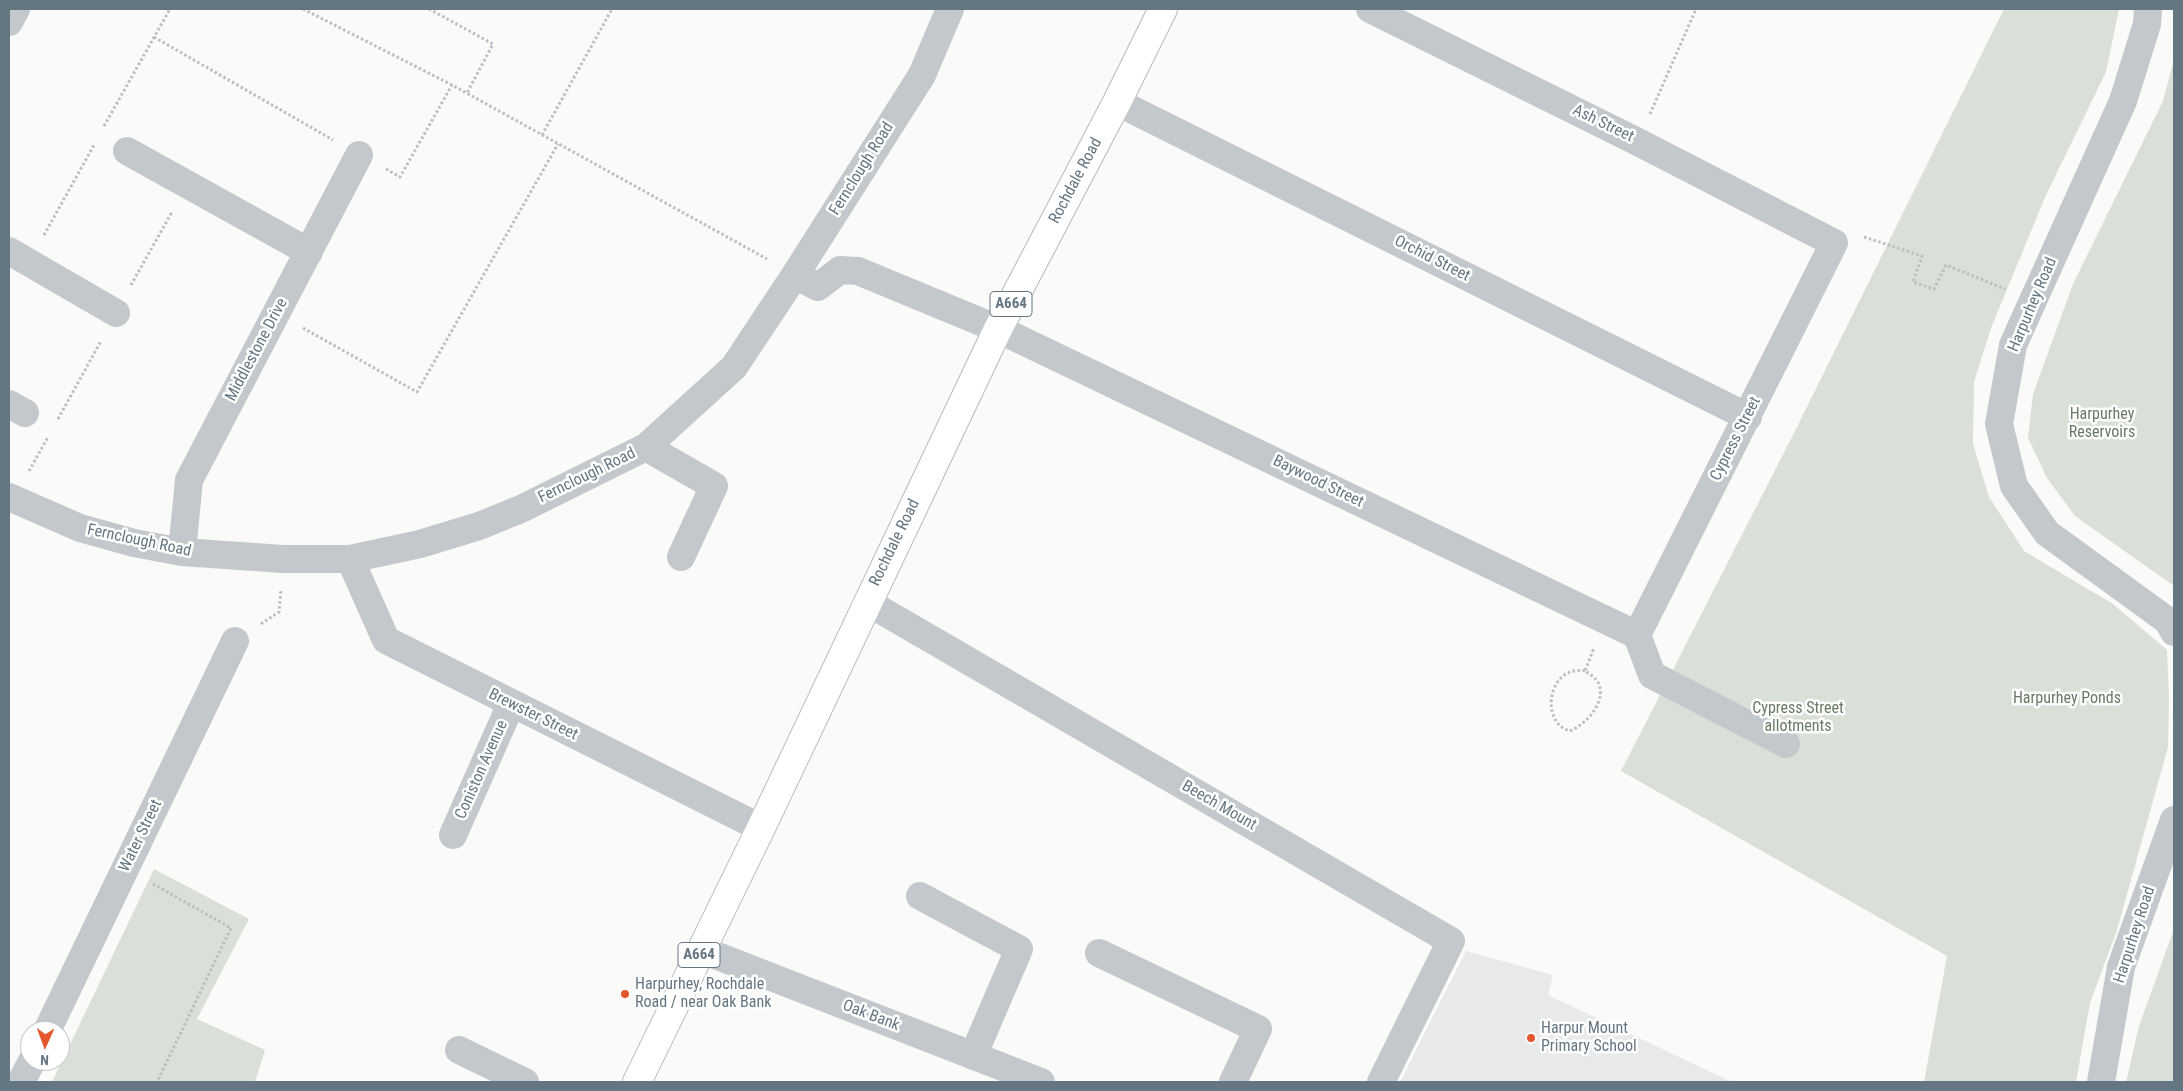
<!DOCTYPE html>
<html>
<head>
<meta charset="utf-8">
<style>
	body { margin:0 }
	#map { position:relative; width:2183px; height:1091px; overflow:hidden; background:#fafaf8; font-family:"Roboto Condensed",sans-serif }
	canvas { display:block }
	.frame { position:absolute; inset:0; border:10px solid #657683; pointer-events:none }
	.north { position:absolute; left:20px; top:1021px; width:50px; height:50px; box-sizing:border-box; background:#fff; border:1px solid #c1c8cd; border-radius:50%; rotate:182deg; font-size:14px; font-weight:700; line-height:20px; text-align:center; color:#657683 }
	.north::after { content:''; display:block; margin:auto; width:18px; height:22px; background:#e4572e; clip-path:polygon(50% 0,100% 100%,50% 72%,0 100%) }
</style>
</head>
<body>
<div id="map">
<canvas width="2183" height="1091"></canvas>
<div class="frame"></div>
<div class="north">N</div>
</div>
<script>
const ctx = document.querySelector('canvas').getContext('2d');
ctx.lineJoin = 'round';
function fillPath(path, color) {
  ctx.fillStyle = color;
  ctx.fill(path, 'evenodd');
}
function stroke(path, color, width, dash) {
  ctx.strokeStyle = color;
  ctx.lineWidth = width;
  ctx.lineCap = dash ? 'butt' : 'round';
  ctx.setLineDash(dash || []);
  ctx.stroke(path);
}
function write(font, color, halo, rows, align = 'center') {
  ctx.font = font + ' "Roboto Condensed",sans-serif';
  ctx.lineWidth = 5;
  ctx.setLineDash([]);
  ctx.textBaseline = 'middle';
  ctx.strokeStyle = halo;
  ctx.fillStyle = color;
  for (const [text, x, y, turn = 0] of rows) {
    ctx.save();
    ctx.translate(x, y);
    ctx.rotate((+turn || 0) * Math.PI / 180);
    ctx.textAlign = isNaN(turn) ? turn : align;
    if (halo) ctx.strokeText(text, 0, 0);
    ctx.fillText(text, 0, 0);
    ctx.restore();
  }
}
fillPath(new Path2D(`
	M 1466,951 L 1553,975 L 1548,995 L 1732,1082 L 1400,1082 Z`), '#e8e9e9');
fillPath(new Path2D(`
	M 2004,9 L 2119,9 L 2106,72 L 2046,195 L 1991,328 L 1974,382 L 1973,444 L 1989,497 L 2024,551 L 2113,604 L 2167,650 L 2169,698 L 2168,747 L 2117,930 L 2090,1003 L 2076,1082 L 1924,1082 L 1947,956 L 1621,771 L 1793,435 Z
	M 2174,59 L 2174,586 L 2075,516 L 2047,478 L 2028,438 L 2033,394 L 2073,284 L 2163,101 Z
	M 154,869 L 249,919 L 197,1019 L 265,1050 L 255,1082 L 52,1082 Z
	M 2174,929 L 2174,1082 L 2126,1082 L 2139,1026 Z`), '#dadfd7');
const major = new Path2D(`
	M 637,1082 L 761,828 L 998,329 L 1117,102 L 1163,9`);
stroke(major, '#b5babe', 30);
stroke(new Path2D(`
	M 303,9 L 452,85 L 767,259
	M 429,9 L 493,44 L 467,93
	M 154,37 L 333,140
	M 1650,114 L 1696,9
	M 104,126 L 170,9
	M 542,135 L 612,9
	M 386,169 L 400,177 L 452,85
	M 44,235 L 94,145
	M 1864,237 L 1922,256 L 1913,282 L 1934,289 L 1946,265 L 2005,289
	M 131,285 L 172,212
	M 303,328 L 417,392 L 558,144
	M 58,419 L 101,341
	M 29,471 L 48,437
	M 261,624 L 279,612 L 281,590
	M 1585,671 C 1548,664 1539,723 1570,731 C 1586,724 1606,703 1599,684 C 1596,678 1590,674 1585,671 L 1594,648
	M 153,884 L 231,928 L 157,1082`), '#bbbfc2', 3, [2.5, 2.5]);
stroke(new Path2D(`
	M 1370,9 L 1638,142 L 1834,243 L 1637,635
	M 2148,9 L 2147,24 L 2123,101 L 2013,345 L 1999,424 L 2014,486 L 2047,533 L 2168,621 L 2174,632
	M 9,22 L 16,9
	M 1117,102 L 1748,417
	M 127,151 L 309,252
	M 9,251 L 116,313
	M 795,275 L 818,287 L 840,270 L 858,271 L 998,329 L 1637,635
	M 9,404 L 25,413
	M 646,447 L 714,486 L 681,557
	M 9,497 L 80,528 L 134,543 L 182,552 L 283,559 L 350,559 L 420,544 L 479,526 L 521,509 L 646,447 L 734,367 L 795,275 L 922,75 L 950,9
	M 182,552 L 189,480 L 359,155
	M 350,559 L 386,640 L 761,828
	M 867,602 L 1451,941 L 1381,1082
	M 1637,635 L 1652,675 L 1786,744
	M 453,835 L 511,704
	M 920,896 L 1019,949 L 973,1056
	M 702,950 L 1041,1082
	M 1099,953 L 1258,1029 L 1233,1082
	M 47,1031 L 235,641
	M 459,1050 L 525,1082
	M 21,1082 L 32,1061
	M 2101,1082 L 2121,967 L 2174,820`), '#c3c8cc', 28);
stroke(major, '#fff', 28);
for (const [x, y, r, color] of [
	[625,994,5,"#e4572e"],
	[1531,1038,5,"#e4572e"]
]) {
  const dot = new Path2D();
  dot.arc(x, y, r, 0, 2 * Math.PI);
  ctx.fillStyle = color;
  ctx.fill(dot);
  stroke(dot, '#fff', 2);
}
for (const [x, y, w] of [
	[1011,304,42],
	[699,955,42]
]) {
  const box = new Path2D();
  box.roundRect(x - w / 2, y - 12.5, w, 25, 4);
  ctx.fillStyle = '#fff';
  ctx.fill(box);
  stroke(box, '#657683', 1);
}
write('bold 15px', '#657683', null, [
	["A664",1011,304],
	["A664",699,955]
]);
write('16px', '#657683', '#fff', [
	["Ash Street",1603,124,26],
	["Fernclough Road",862,169,-58],
	["Rochdale Road",1076,181,-62],
	["Orchid Street",1432,259,27],
	["Harpurhey Road",2033,305,-67],
	["Middlestone Drive",257,350,-62],
	["Cypress Street",1736,439,-63],
	["Fernclough Road",587,476,-26],
	["Baywood Street",1318,482,26],
	["Fernclough Road",139,541,12],
	["Rochdale Road",895,543,-64],
	["Brewster Street",533,715,26],
	["Coniston Avenue",482,770,-66],
	["Beech Mount",1219,806,30],
	["Water Street",141,836,-64],
	["Harpurhey Road",2135,935,-72],
	["Oak Bank",871,1016,21]
]);
write('16px', '#687a64', '#fff', [
	["Harpurhey",2102,415],
	["Reservoirs",2102,433],
	["Harpurhey Ponds",2067,699],
	["Cypress Street",1798,709],
	["allotments",1798,727]
]);
write('16px', '#657683', '#fff', [
	["Harpurhey, Rochdale",635,985],
	["Road / near Oak Bank",635,1003],
	["Harpur Mount",1541,1029],
	["Primary School",1541,1047]
], 'left');
</script>
</body>
</html>
